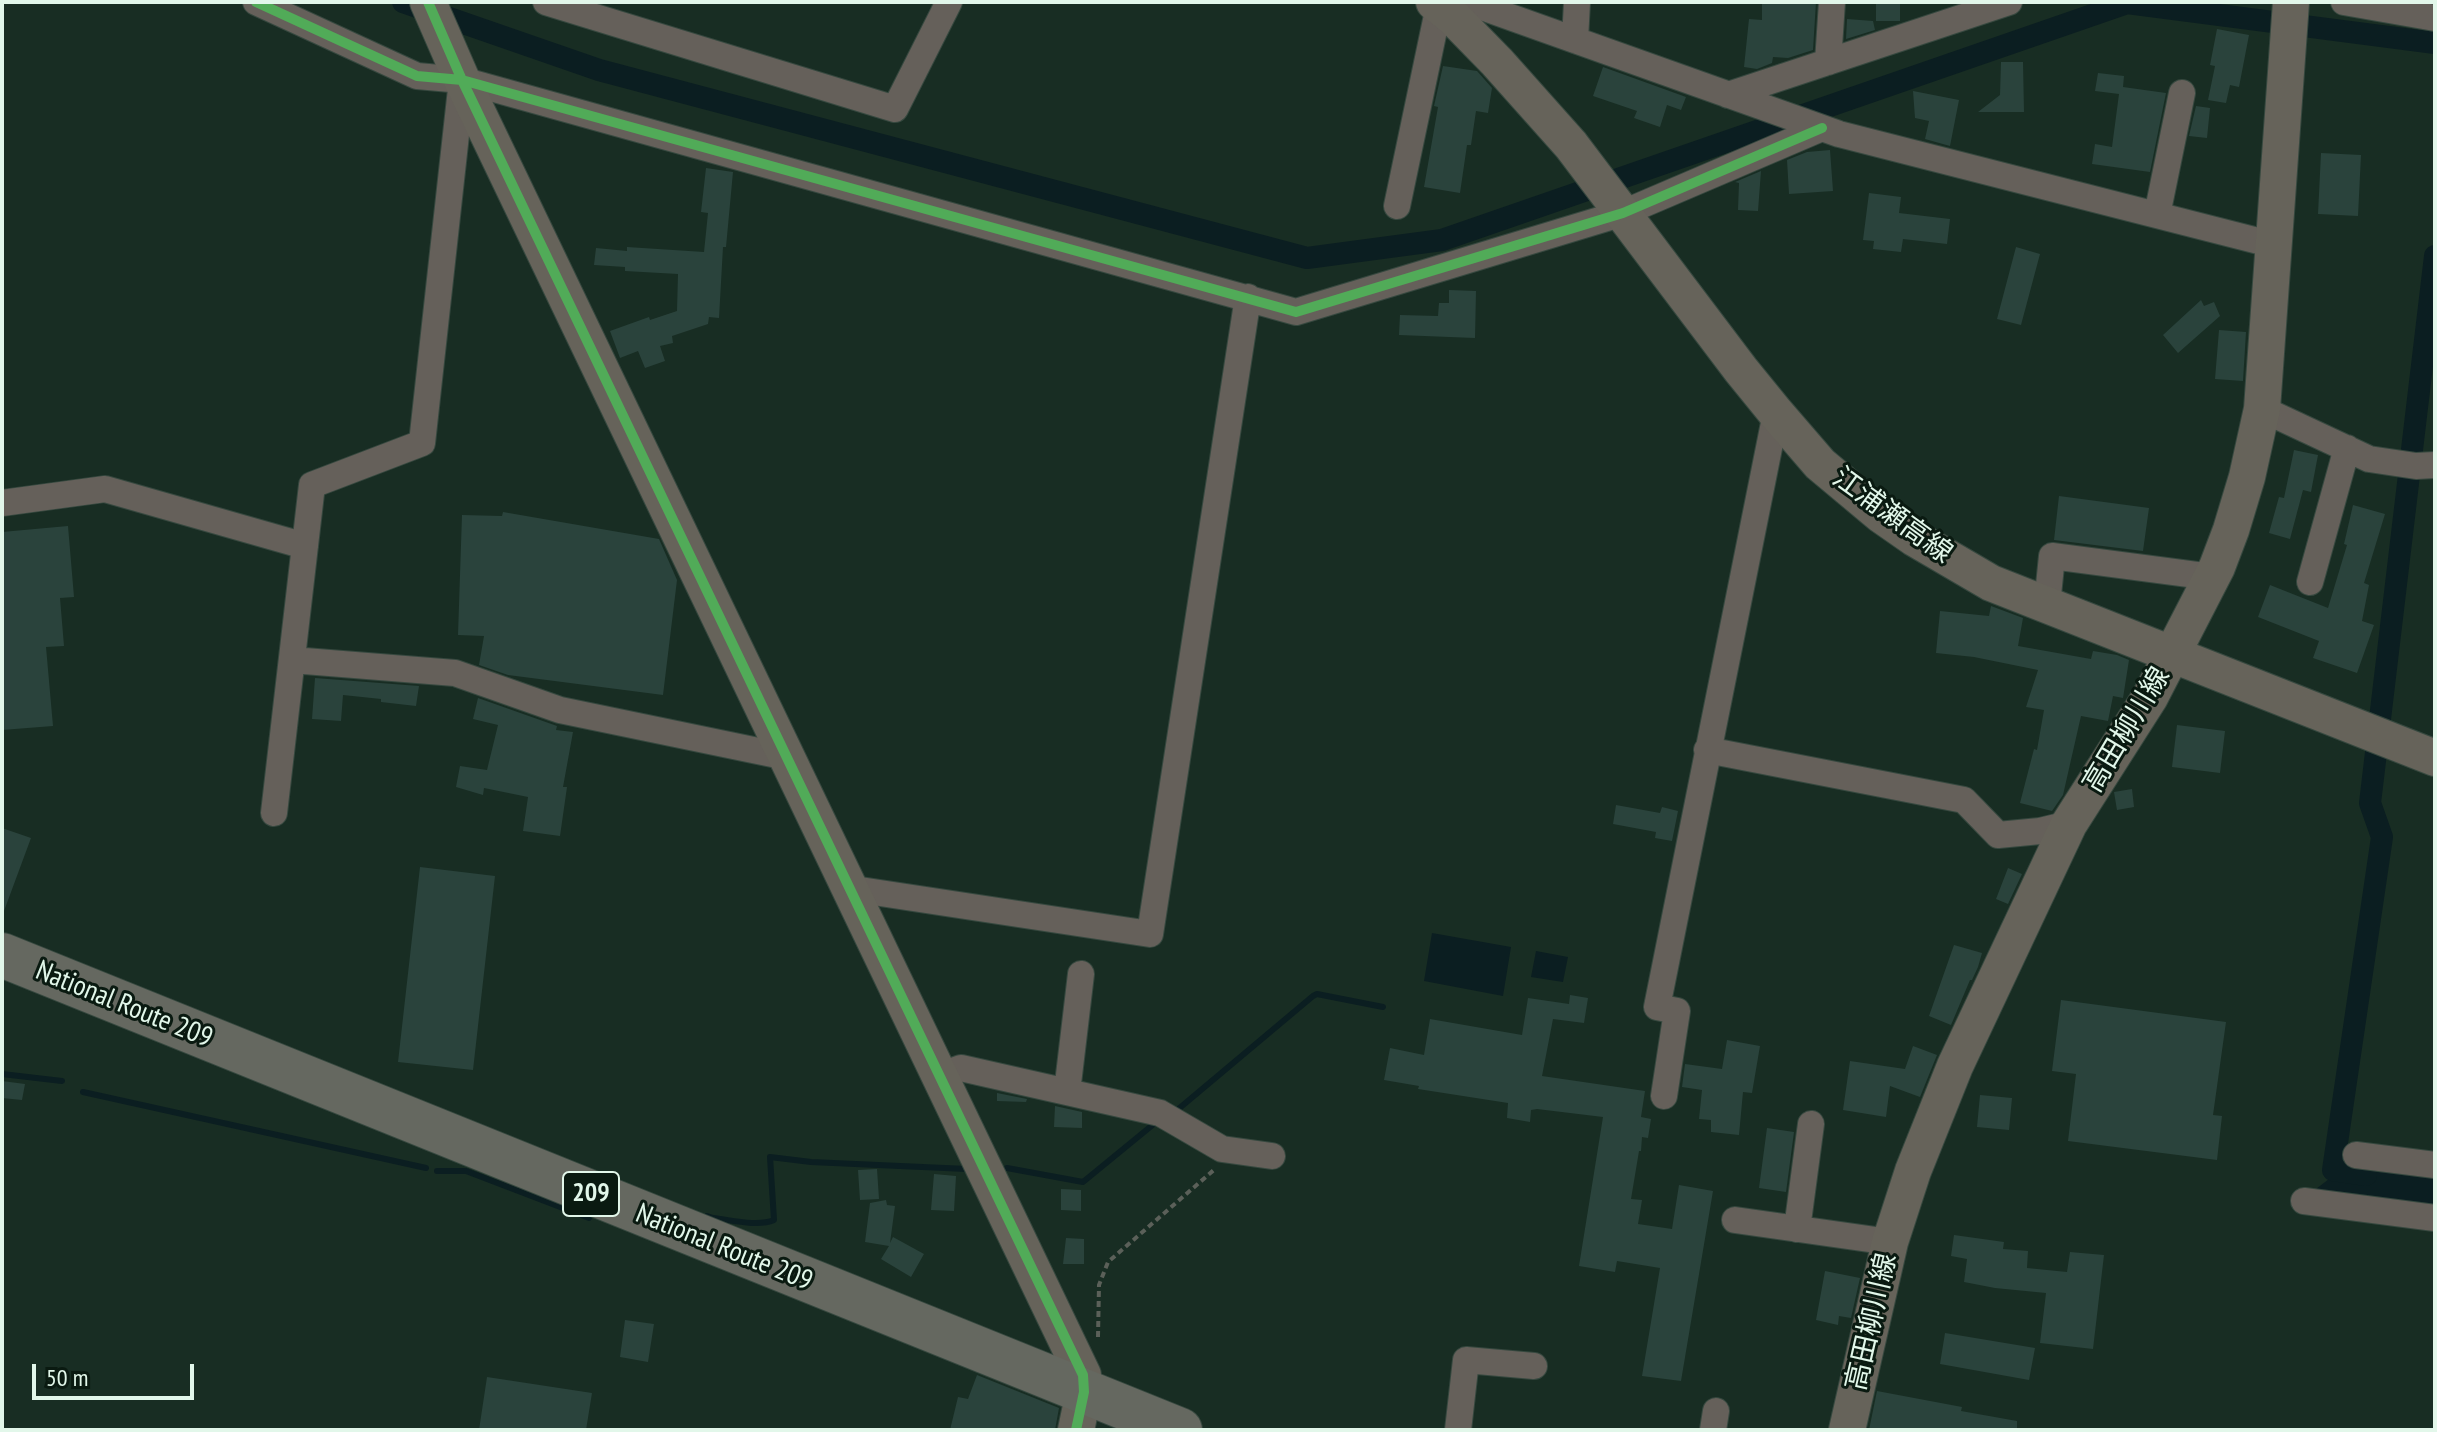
<!DOCTYPE html>
<html>
<head>
<meta charset="utf-8">
<style>
	body { margin:0 }
	#map { position:relative; width:2437px; height:1432px; overflow:hidden; background:#182d23; font-family:"PT Sans Narrow",sans-serif }
	canvas { display:block }
	.frame { position:absolute; inset:0; border:4px solid #e2f7ea; pointer-events:none }
	.scale { position:absolute; left:32px; top:1364px; width:162px; height:36px; box-sizing:border-box; border:4px solid #e2f7ea; border-top:0; padding-left:10px; font-size:24px; line-height:28px; white-space:nowrap; color:#e2f7ea; -webkit-text-stroke:6px #0a1a11; paint-order:stroke }
</style>
</head>
<body>
<div id="map">
<canvas width="2437" height="1432"></canvas>
<div class="frame"></div>
<div class="scale">50 m</div>
</div>
<script>
const ctx = document.querySelector('canvas').getContext('2d');
ctx.lineJoin = 'round';
function fillPath(path, color) {
  ctx.fillStyle = color;
  ctx.fill(path, 'evenodd');
}
function stroke(path, color, width, dash) {
  ctx.strokeStyle = color;
  ctx.lineWidth = width;
  ctx.lineCap = dash ? 'butt' : 'round';
  ctx.setLineDash(dash || []);
  ctx.stroke(path);
}
function write(font, color, halo, rows, align = 'center') {
  ctx.font = font + ' "PT Sans Narrow","Noto Sans JP",sans-serif';
  ctx.lineWidth = 6;
  ctx.setLineDash([]);
  ctx.textBaseline = 'middle';
  ctx.strokeStyle = halo;
  ctx.fillStyle = color;
  for (const [text, x, y, turn = 0] of rows) {
    ctx.save();
    ctx.translate(x, y);
    ctx.rotate((+turn || 0) * Math.PI / 180);
    ctx.textAlign = isNaN(turn) ? turn : align;
    if (halo) ctx.strokeText(text, 0, 0);
    ctx.fillText(text, 0, 0);
    ctx.restore();
  }
}
fillPath(new Path2D(`
	M 1432,933 L 1511,947 L 1503,996 L 1424,981 Z
	M 1536,951 L 1568,957 L 1563,982 L 1531,977 Z
	M 2351,1162 L 2435,1173 L 2435,1205 L 2316,1189 Z`), '#0b1e21');
stroke(new Path2D(`
	M 2,1074 L 62,1081
	M 83,1092 L 426,1168
	M 1176,1111 L 1313,996 L 1317,994 L 1383,1007
	M 1007,1168 L 1083,1182 L 1155,1123
	M 437,1171 L 466,1171 L 589,1218
	M 707,1216 L 713,1218 C 731,1220 758,1227 774,1220 L 770,1157 L 811,1162 L 967,1169`), '#0b1e21', 6);
stroke(new Path2D(`
	M 403,2 L 599,70 L 1307,258 L 1442,240 L 2127,3 L 2435,43
	M 2366,1175 L 2333,1170 L 2382,837 L 2370,803 L 2435,256`), '#0b1e21', 22);
fillPath(new Path2D(`
	M 1762,2 L 1816,2 L 1813,50 L 1788,58 L 1773,57 L 1772,63 L 1757,69 L 1744,67 L 1749,19 L 1762,20 Z
	M 1876,2 L 1900,2 L 1900,21 L 1876,21 Z
	M 1847,19 L 1873,21 L 1875,30 L 1846,39 Z
	M 2217,29 L 2249,35 L 2239,87 L 2230,85 L 2226,103 L 2208,100 L 2215,66 L 2210,65 Z
	M 2001,62 L 2023,62 L 2024,112 L 1978,112 L 2000,95 Z
	M 1443,66 L 1477,71 L 1492,88 L 1488,113 L 1476,111 L 1471,145 L 1467,145 L 1460,193 L 1424,187 L 1438,107 L 1434,106 Z
	M 1603,67 L 1686,97 L 1681,110 L 1667,105 L 1660,127 L 1634,118 L 1637,111 L 1593,96 Z
	M 2098,73 L 2124,76 L 2123,87 L 2166,93 L 2150,172 L 2092,164 L 2095,144 L 2112,147 L 2119,94 L 2095,91 Z
	M 1913,91 L 1959,100 L 1950,146 L 1925,139 L 1929,121 L 1915,118 Z
	M 2196,106 L 2210,108 L 2207,138 L 2189,136 Z
	M 1830,150 L 1833,191 L 1789,194 L 1787,160 L 1807,152 Z
	M 2321,153 L 2361,155 L 2358,216 L 2318,214 Z
	M 706,168 L 733,172 L 726,247 L 723,247 L 719,318 L 709,317 L 708,324 L 672,336 L 673,343 L 660,346 L 665,361 L 645,368 L 638,351 L 620,358 L 610,331 L 649,317 L 650,320 L 677,311 L 678,274 L 625,271 L 625,267 L 594,265 L 596,248 L 627,251 L 627,247 L 704,252 L 708,213 L 701,212 Z
	M 1761,171 L 1758,211 L 1738,210 L 1739,183 L 1735,182 Z
	M 1869,193 L 1901,197 L 1899,213 L 1950,219 L 1947,244 L 1903,239 L 1901,252 L 1873,249 L 1874,241 L 1863,240 Z
	M 2016,247 L 2040,254 L 2021,325 L 1997,319 Z
	M 1449,290 L 1476,291 L 1475,338 L 1399,335 L 1400,315 L 1438,316 L 1439,303 L 1449,303 Z
	M 2201,300 L 2204,306 L 2214,302 L 2220,316 L 2178,353 L 2163,335 Z
	M 2219,330 L 2246,332 L 2243,381 L 2215,379 Z
	M 2294,450 L 2318,455 L 2311,492 L 2303,490 L 2290,539 L 2269,533 L 2279,497 L 2284,498 Z
	M 2059,496 L 2149,508 L 2143,551 L 2054,540 Z
	M 2353,505 L 2385,514 L 2364,583 L 2369,585 L 2362,621 L 2374,625 L 2357,673 L 2313,658 L 2319,641 L 2258,617 L 2270,585 L 2328,608 L 2347,545 L 2344,544 Z
	M 503,512 L 659,539 L 677,580 L 663,695 L 508,675 L 479,665 L 484,636 L 458,635 L 462,515 L 502,516 Z
	M 68,526 L 74,597 L 60,598 L 64,646 L 46,647 L 53,726 L 2,730 L 2,532 Z
	M 1991,606 L 2023,618 L 2018,646 L 2091,659 L 2093,651 L 2117,655 L 2129,660 L 2123,698 L 2113,696 L 2108,721 L 2081,716 L 2063,795 L 2052,811 L 2020,803 L 2034,749 L 2037,750 L 2044,710 L 2026,707 L 2038,670 L 1974,657 L 1936,653 L 1940,611 L 1989,616 Z
	M 315,678 L 419,686 L 416,706 L 381,702 L 381,699 L 343,695 L 341,721 L 312,719 Z
	M 478,698 L 557,726 L 556,730 L 573,732 L 563,787 L 567,787 L 560,836 L 523,831 L 528,797 L 484,788 L 483,795 L 456,787 L 460,766 L 487,770 L 498,725 L 473,719 Z
	M 2177,725 L 2225,731 L 2220,773 L 2172,767 Z
	M 2132,789 L 2134,807 L 2117,810 L 2114,792 Z
	M 1616,805 L 1660,813 L 1662,807 L 1678,811 L 1672,841 L 1655,838 L 1656,832 L 1613,824 Z
	M 2,828 L 31,838 L 4,911 L 2,911 Z
	M 420,867 L 495,876 L 473,1070 L 398,1062 Z
	M 2008,868 L 2022,874 L 2008,904 L 1996,899 Z
	M 1954,945 L 1982,953 L 1978,967 L 1972,980 L 1970,980 L 1951,1025 L 1929,1016 Z
	M 1570,995 L 1588,998 L 1584,1023 L 1553,1019 L 1542,1076 L 1645,1091 L 1641,1117 L 1651,1119 L 1648,1138 L 1642,1137 L 1641,1151 L 1639,1151 L 1631,1199 L 1642,1200 L 1638,1224 L 1672,1229 L 1679,1185 L 1713,1191 L 1681,1381 L 1642,1376 L 1660,1268 L 1617,1261 L 1615,1272 L 1579,1266 L 1603,1117 L 1537,1109 L 1531,1110 L 1530,1122 L 1507,1118 L 1508,1103 L 1418,1089 L 1419,1086 L 1384,1080 L 1390,1048 L 1424,1055 L 1430,1019 L 1522,1035 L 1528,998 L 1569,1004 Z
	M 2061,1000 L 2226,1022 L 2213,1115 L 2222,1116 L 2217,1160 L 2068,1141 L 2076,1074 L 2052,1071 Z
	M 1727,1040 L 1760,1046 L 1752,1093 L 1743,1092 L 1739,1135 L 1711,1132 L 1711,1120 L 1699,1119 L 1702,1090 L 1682,1087 L 1685,1064 L 1722,1069 Z
	M 1913,1046 L 1937,1055 L 1920,1097 L 1890,1086 L 1886,1117 L 1843,1110 L 1850,1061 L 1905,1069 Z
	M 2,1081 L 25,1084 L 22,1100 L 2,1098 Z
	M 997,1093 L 1027,1099 L 1026,1102 L 997,1101 Z
	M 1980,1095 L 2012,1098 L 2009,1130 L 1977,1127 Z
	M 1055,1106 L 1082,1112 L 1082,1128 L 1054,1127 Z
	M 1767,1128 L 1794,1132 L 1786,1192 L 1759,1188 Z
	M 877,1169 L 879,1199 L 860,1200 L 858,1170 Z
	M 934,1174 L 956,1176 L 954,1211 L 931,1210 Z
	M 1061,1189 L 1081,1190 L 1081,1211 L 1061,1210 Z
	M 886,1200 L 887,1205 L 895,1206 L 890,1243 L 893,1237 L 924,1254 L 911,1277 L 881,1259 L 889,1246 L 865,1242 L 870,1203 Z
	M 1954,1235 L 2004,1242 L 2003,1249 L 2028,1251 L 2027,1268 L 2067,1272 L 2070,1252 L 2104,1255 L 2093,1349 L 2040,1343 L 2046,1293 L 1995,1288 L 1964,1282 L 1967,1259 L 1951,1256 Z
	M 1066,1238 L 1084,1239 L 1084,1264 L 1063,1264 Z
	M 1825,1271 L 1860,1278 L 1851,1318 L 1839,1316 L 1838,1325 L 1816,1320 Z
	M 625,1320 L 654,1324 L 648,1362 L 620,1357 Z
	M 1945,1333 L 2035,1348 L 2029,1380 L 1940,1364 Z
	M 977,1375 L 1059,1408 L 1055,1430 L 950,1430 L 958,1397 L 968,1399 Z
	M 487,1377 L 592,1393 L 586,1430 L 479,1430 Z
	M 1877,1391 L 1962,1407 L 1961,1411 L 2017,1421 L 2017,1430 L 1869,1430 Z`), '#2a433c');
const street = new Path2D(`
	M 256,2 L 417,76 L 462,80 L 1296,312 L 1623,213 L 1822,128
	M 546,2 L 895,109 L 949,2
	M 1468,2 L 1839,134 L 2274,245
	M 2344,2 L 2435,18
	M 1575,40 L 1577,2
	M 1828,62 L 1832,2
	M 1728,95 L 2009,2
	M 1397,206 L 1439,6
	M 2157,215 L 2182,93
	M 2262,409 L 2369,459 L 2416,466 L 2435,465
	M 2,503 L 105,489 L 305,546
	M 2310,582 L 2347,448
	M 2047,605 L 2052,556 L 2212,577
	M 292,660 L 455,673 L 560,710 L 787,757
	M 1707,750 L 1964,800 L 1998,835 L 2040,831 L 2069,824
	M 274,813 L 312,485 L 422,443 L 462,80
	M 847,888 L 1150,934 L 1248,297
	M 939,1076 L 961,1068 L 1160,1113 L 1222,1149 L 1272,1156
	M 1067,1092 L 1081,974
	M 1664,1096 L 1677,1011 L 1657,1007 L 1776,413
	M 2356,1155 L 2435,1165
	M 2304,1201 L 2435,1218
	M 1735,1220 L 1890,1242
	M 1797,1229 L 1811,1124
	M 1458,1430 L 1466,1360 L 1534,1366
	M 1713,1430 L 1716,1411`);
const secondary = new Path2D(`
	M 428,2 L 462,80 L 1083,1375 L 1084,1392 L 1076,1430
	M 1434,2 L 1453,17 L 1497,62 L 1571,145 L 1741,370 L 1776,413 L 1820,464 L 1881,515 L 1914,538 L 1991,583 L 2435,758
	M 1847,1430 L 1890,1242 L 1913,1171 L 1955,1066 L 2069,824 L 2150,697 L 2217,567 L 2231,530 L 2247,477 L 2262,409 L 2291,2`);
const highway = new Path2D(`
	M 2,955 L 1180,1430`);
stroke(street, '#36483f', 28);
stroke(secondary, '#36483f', 38);
stroke(highway, '#36483f', 46);
stroke(new Path2D(`
	M 1098,1337 L 1099,1285 L 1108,1262 L 1215,1169`), '#5b6059', 4, [6, 4]);
stroke(street, '#65605a', 26);
stroke(secondary, '#66635a', 36);
stroke(highway, '#656860', 44);
stroke(new Path2D(`
	M 256,2 L 417,76 L 462,80 L 1296,312 L 1623,213 L 1822,128
	M 428,2 L 462,80 L 1083,1375 L 1084,1392 L 1076,1430`), '#51ab58', 10);
for (const [x, y, w] of [
	[591,1194,56]
]) {
  const box = new Path2D();
  box.roundRect(x - w / 2, y - 22, w, 44, 6);
  ctx.fillStyle = '#0a1a11';
  ctx.fill(box);
  stroke(box, '#e2f7ea', 2);
}
write('bold 26px', '#e2f7ea', null, [
	["209",591,1194]
]);
write('28px', '#e2f7ea', '#0a1a11', [
	["江浦瀬高線",1892,516,36],
	["高田柳川線",2127,730,-59],
	["National Route 209",124,1005,22],
	["National Route 209",724,1248,22],
	["高田柳川線",1872,1322,-77]
]);
</script>
</body>
</html>
